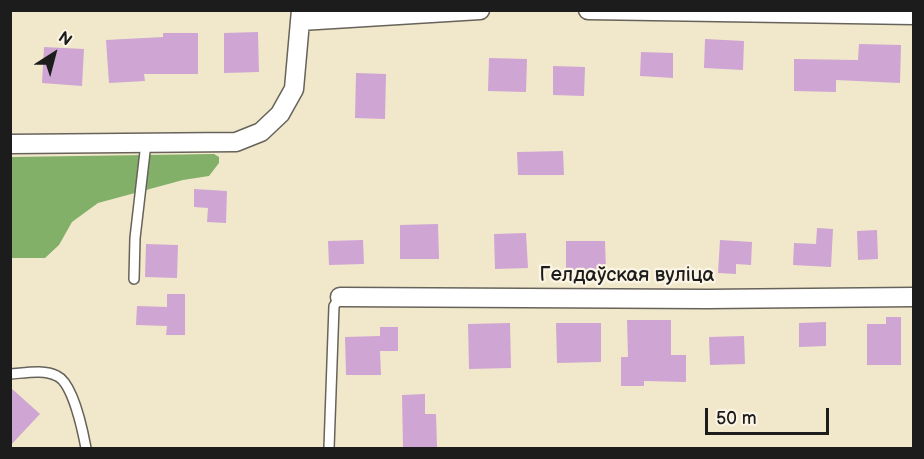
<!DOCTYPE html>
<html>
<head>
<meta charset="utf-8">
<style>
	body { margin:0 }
	#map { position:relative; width:924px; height:459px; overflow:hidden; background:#f1e8cc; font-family:"Balsamiq Sans",sans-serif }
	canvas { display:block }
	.frame { position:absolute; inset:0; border:12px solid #1c1c1c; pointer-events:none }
	.north { position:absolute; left:24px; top:24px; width:60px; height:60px; -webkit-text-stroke:4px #fcf5e5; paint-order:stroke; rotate:36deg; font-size:16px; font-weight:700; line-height:24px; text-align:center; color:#1c1c1c }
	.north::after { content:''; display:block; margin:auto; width:21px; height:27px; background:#1c1c1c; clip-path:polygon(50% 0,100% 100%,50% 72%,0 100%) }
	.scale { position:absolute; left:705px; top:408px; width:124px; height:27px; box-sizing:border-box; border:3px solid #1c1c1c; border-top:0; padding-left:8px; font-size:18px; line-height:21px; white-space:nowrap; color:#1c1c1c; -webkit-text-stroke:4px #fcf5e5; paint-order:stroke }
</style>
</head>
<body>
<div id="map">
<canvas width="924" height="459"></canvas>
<div class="frame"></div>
<div class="north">N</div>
<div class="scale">50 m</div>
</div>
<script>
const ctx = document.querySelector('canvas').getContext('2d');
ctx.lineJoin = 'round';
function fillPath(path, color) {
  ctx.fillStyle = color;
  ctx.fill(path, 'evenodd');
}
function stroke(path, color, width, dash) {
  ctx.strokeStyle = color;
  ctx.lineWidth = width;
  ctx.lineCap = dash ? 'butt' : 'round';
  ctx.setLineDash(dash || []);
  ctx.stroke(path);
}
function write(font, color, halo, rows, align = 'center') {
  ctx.font = font + ' "Balsamiq Sans",sans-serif';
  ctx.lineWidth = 4.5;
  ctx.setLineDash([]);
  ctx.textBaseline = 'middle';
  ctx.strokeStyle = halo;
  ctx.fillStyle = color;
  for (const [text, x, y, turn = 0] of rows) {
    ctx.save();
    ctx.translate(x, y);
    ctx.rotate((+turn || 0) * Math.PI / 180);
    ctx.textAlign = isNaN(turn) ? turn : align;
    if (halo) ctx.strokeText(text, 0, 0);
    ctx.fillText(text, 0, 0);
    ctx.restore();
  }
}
fillPath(new Path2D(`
	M 214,154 L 219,157 L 219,163 L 209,176 L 183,180 L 98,203 L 72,222 L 59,245 L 45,258 L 11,258 L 11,157 Z`), '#83b068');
fillPath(new Path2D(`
	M 258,32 L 259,72 L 224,73 L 224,33 Z
	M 163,33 L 198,33 L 198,74 L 144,74 L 145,81 L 109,83 L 106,40 L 163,37 Z
	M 705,39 L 744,41 L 743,70 L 704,68 Z
	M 859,44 L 901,45 L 900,83 L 836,80 L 836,92 L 794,91 L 794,59 L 858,60 Z
	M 44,47 L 84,49 L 82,86 L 42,83 Z
	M 641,52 L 673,53 L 673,78 L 640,76 Z
	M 489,58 L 527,59 L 526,92 L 488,91 Z
	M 553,66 L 585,67 L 584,96 L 553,95 Z
	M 356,73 L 386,74 L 385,119 L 355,118 Z
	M 563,151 L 564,175 L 518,175 L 517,152 Z
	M 194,189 L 227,191 L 226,223 L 207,222 L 208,208 L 194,207 Z
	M 438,224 L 439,259 L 400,259 L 400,225 Z
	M 817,228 L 833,229 L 831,267 L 793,265 L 794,243 L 816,244 Z
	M 877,230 L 878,259 L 858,260 L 857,231 Z
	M 526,233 L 528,268 L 495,269 L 494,234 Z
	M 363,240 L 364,264 L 329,265 L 328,241 Z
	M 720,240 L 752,242 L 751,265 L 736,264 L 736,274 L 718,273 Z
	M 566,241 L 605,241 L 606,270 L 566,270 Z
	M 146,244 L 178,245 L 177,278 L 145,277 Z
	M 167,294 L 185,294 L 185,335 L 166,335 L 167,326 L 136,325 L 137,306 L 167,307 Z
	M 886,317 L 901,317 L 901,365 L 867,365 L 867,324 L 886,324 Z
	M 627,320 L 671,320 L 671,355 L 686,355 L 686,382 L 644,381 L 644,386 L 621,386 L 621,357 L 628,357 Z
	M 826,322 L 826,346 L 799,347 L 799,323 Z
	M 510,323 L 511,368 L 469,369 L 468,324 Z
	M 556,323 L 601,323 L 601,362 L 557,363 Z
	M 380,327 L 398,327 L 398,351 L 380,351 L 381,375 L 346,375 L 345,337 L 380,336 Z
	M 744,336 L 745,364 L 710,365 L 709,337 Z
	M 10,387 L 40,414 L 10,446 Z
	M 425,394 L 425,414 L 436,414 L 437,447 L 403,448 L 402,395 Z`), '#cea5d3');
const lane = new Path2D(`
	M 134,279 L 135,238 L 146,143
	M 10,374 C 25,373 44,369 57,376 C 73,383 83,432 86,448
	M 329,448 L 334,306 L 340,297`);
const street = new Path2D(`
	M 588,10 L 914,15
	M 301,21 L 480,10
	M 10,144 L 236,142 L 261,132 L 280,114 L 294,89 L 301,10
	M 340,297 L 707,299 L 914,297`);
stroke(lane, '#67635a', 12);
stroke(street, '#67635a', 21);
stroke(lane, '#fff', 9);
stroke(street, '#fff', 18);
write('20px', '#1c1c1c', '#fcf5e5', [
	["Гелдаўская вуліца",627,276]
]);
</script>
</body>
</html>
